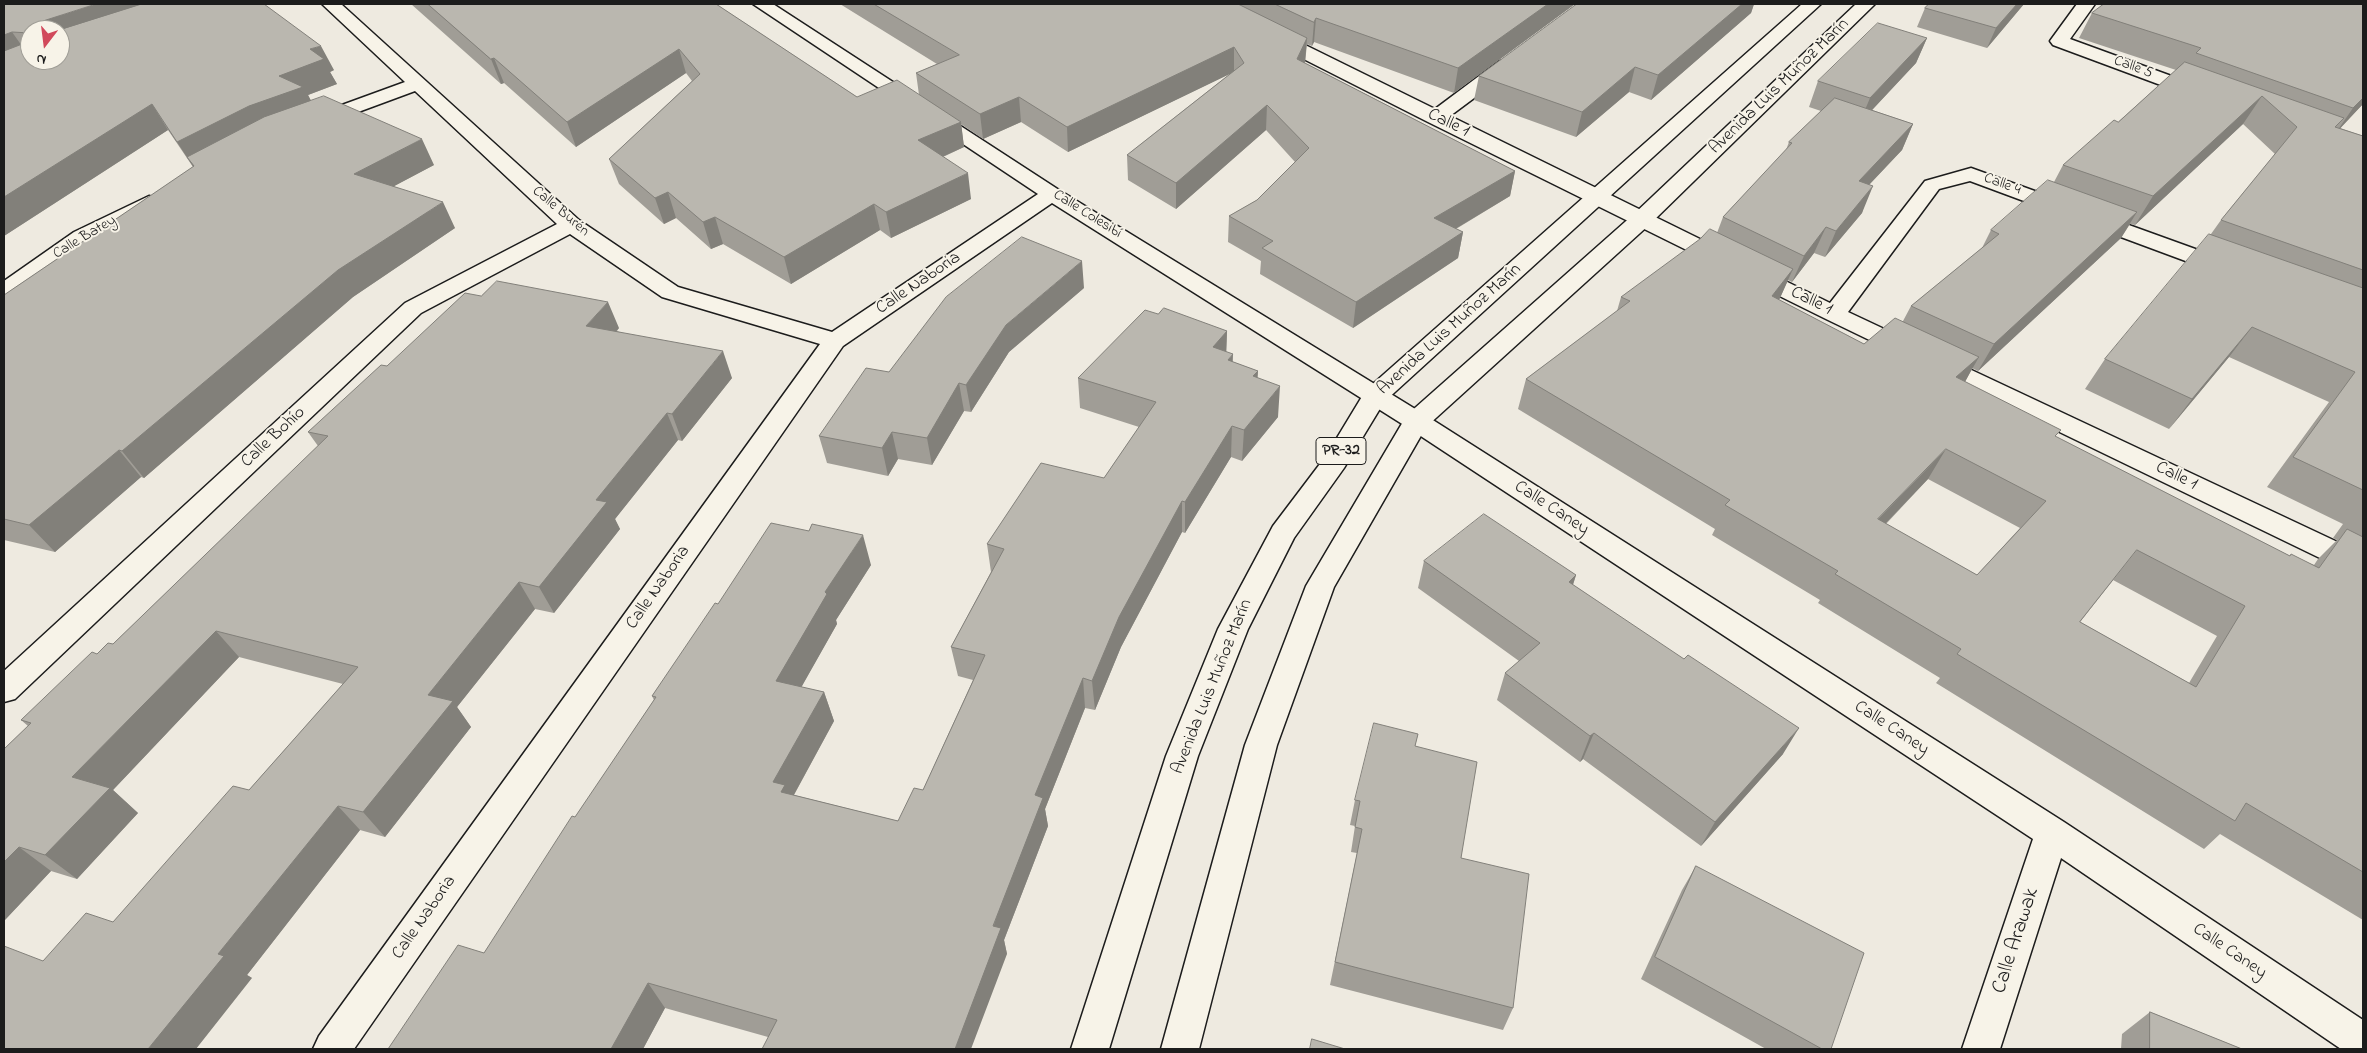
<!DOCTYPE html>
<html>
<head>
<meta charset="utf-8">
<style>
	body { margin:0 }
	#map { position:relative; width:2367px; height:1053px; overflow:hidden; background:#eeeae0; font-family:"Indie Flower",sans-serif }
	canvas { display:block }
	.frame { position:absolute; inset:0; border:5px solid #1c1c1c; pointer-events:none }
	.north { position:absolute; left:20px; top:20px; width:50px; height:50px; box-sizing:border-box; background:#f7f3e8; border:1px solid #9f9d96; border-radius:50%; rotate:195deg; font-size:14px; font-weight:700; line-height:20px; text-align:center; color:#1c1c1c }
	.north::after { content:''; display:block; margin:auto; width:18px; height:22px; background:#d1495b; clip-path:polygon(50% 0,100% 100%,50% 72%,0 100%) }
</style>
</head>
<body>
<div id="map">
<canvas width="2367" height="1053"></canvas>
<div class="frame"></div>
<div class="north">N</div>
</div>
<script>
const ctx = document.querySelector('canvas').getContext('2d');
ctx.lineJoin = 'round';
function stroke(path, color, width, dash) {
  ctx.strokeStyle = color;
  ctx.lineWidth = width;
  ctx.lineCap = dash ? 'butt' : 'round';
  ctx.setLineDash(dash || []);
  ctx.stroke(path);
}
function fillPath(path, color) {
  ctx.fillStyle = color;
  ctx.fill(path, 'evenodd');
}
function write(font, color, halo, rows, align = 'center') {
  ctx.font = font + ' "Indie Flower",sans-serif';
  ctx.lineWidth = 4;
  ctx.setLineDash([]);
  ctx.textBaseline = 'middle';
  ctx.strokeStyle = halo;
  ctx.fillStyle = color;
  for (const [text, x, y, turn = 0] of rows) {
    ctx.save();
    ctx.translate(x, y);
    ctx.rotate((+turn || 0) * Math.PI / 180);
    ctx.textAlign = isNaN(turn) ? turn : align;
    if (halo) ctx.strokeText(text, 0, 0);
    ctx.fillText(text, 0, 0);
    ctx.restore();
  }
}
const minor = new Path2D(`
	M 322,4 L 341,4 L 579,220 L 678,287 L 832,332 L 1038,194 L 753,4 L 773,4 L 1059,190 L 1425,415 L 2064,822 L 2363,1020 L 2363,1049 L 2341,1049 L 2061,858 L 2000,1049 L 1962,1049 L 2033,839 L 1407,427 L 1052,203 L 843,346 L 354,1049 L 313,1049 L 319,1036 L 820,344 L 662,297 L 570,234 L 421,313 L 15,699 L 4,702 L 4,671 L 405,303 L 557,224 L 415,91 L 323,125 L 316,127 L 309,125 L 306,121 L 309,117 L 405,82 Z
	M 1200,4 L 1222,4 L 1435,109 L 1499,61 L 1513,61 L 1515,65 L 1513,69 L 1450,116 L 1830,303 L 1925,181 L 1971,168 L 2234,263 L 2237,268 L 2234,273 L 2226,275 L 2218,273 L 1970,181 L 1939,189 L 1848,312 L 2363,554 L 2363,577 L 2353,574 L 1826,319 L 1428,122 L 1203,8 Z
	M 2077,4 L 2095,4 L 2070,39 L 2207,89 L 2209,93 L 2207,97 L 2200,99 L 2193,97 L 2053,45 L 2050,41 Z
	M 149,196 L 156,198 L 160,202 L 156,206 L 90,242 L 12,296 L 4,298 L 4,281 L 74,232 Z`);
const primary = new Path2D(`
	M 1802,4 L 1821,4 L 1384,402 L 1344,468 L 1294,538 L 1248,629 L 1198,756 L 1109,1049 L 1071,1049 L 1166,756 L 1218,629 L 1273,526 L 1326,456 L 1366,390 Z
	M 1856,4 L 1875,4 L 1650,224 L 1426,427 L 1334,587 L 1277,745 L 1199,1049 L 1161,1049 L 1245,745 L 1306,586 L 1407,415 L 1634,214 Z`);
stroke(minor, '#1c1c1c', 3);
stroke(primary, '#1c1c1c', 3);
fillPath(minor, '#f7f3e8');
fillPath(primary, '#f7f3e8');
fillPath(new Path2D(`
	M 4,4 L 334,70 L 330,72 L 337,84 L 308,95 L 311,101 L 434,165 L 394,186 L 455,228 L 353,297 L 144,478 L 141,477 L 55,552 L 4,540 L 4,295 L 193,167 L 168,130 L 4,236 ZM 30,30 L 60,60 L 30,60 Z
	M 411,4 L 716,4 L 857,97 L 919,95 L 916,73 L 937,64 L 840,4 L 1575,4 L 1454,93 L 1314,42 L 1312,46 L 1307,44 L 1305,63 L 1515,171 L 1510,196 L 1456,229 L 1463,232 L 1458,258 L 1353,328 L 1260,274 L 1261,261 L 1228,242 L 1229,216 L 1257,200 L 1295,162 L 1266,130 L 1176,209 L 1128,180 L 1127,155 L 1231,73 L 1068,152 L 1021,122 L 983,139 L 961,124 L 964,147 L 943,157 L 971,199 L 891,238 L 880,230 L 791,284 L 723,244 L 711,249 L 676,218 L 664,224 L 619,184 L 609,159 L 692,81 L 686,73 L 576,147 L 504,83 L 501,84 Z
	M 1577,4 L 1754,4 L 1751,13 L 1651,100 L 1629,92 L 1576,137 L 1474,100 L 1479,76 Z
	M 1929,4 L 2024,4 L 1987,48 L 1917,27 L 1925,8 Z
	M 2104,4 L 2363,104 L 2340,128 L 2363,136 L 2363,920 L 2220,834 L 2204,849 L 1936,683 L 1940,678 L 1818,603 L 1820,600 L 1712,535 L 1715,529 L 1518,409 L 1526,379 L 1617,311 L 1621,297 L 1717,233 L 1723,217 L 1786,150 L 1789,142 L 1821,111 L 1809,107 L 1818,81 L 1927,38 L 1916,63 L 1872,110 L 1913,124 L 1902,150 L 1869,185 L 1862,213 L 1825,257 L 1814,253 L 1792,282 L 1788,280 L 1779,300 L 1864,344 L 1903,321 L 1911,306 L 1982,248 L 1991,230 L 2054,182 L 2063,165 L 2118,122 L 2176,70 L 2079,38 L 2092,13 ZM 2243,124 L 2275,154 L 2221,220 L 2211,234 L 2105,359 L 2085,389 L 2169,429 L 2229,357 L 2329,402 L 2267,487 L 2343,524 L 2333,538 L 2337,540 L 2318,559 L 2314,565 L 2290,556 L 2056,437 L 1965,382 L 1972,368 L 1978,371 L 2121,238 L 2130,224 L 2135,225 ZM 1928,479 L 2020,528 L 1977,575 L 1886,524 ZM 2113,580 L 2217,636 L 2189,683 L 2080,622 Z
	M 1084,288 L 1009,352 L 971,412 L 964,411 L 932,465 L 898,459 L 888,476 L 827,463 L 819,436 L 889,372 Z
	M 1158,314 L 1227,331 L 1226,352 L 1233,362 L 1258,371 L 1257,378 L 1278,417 L 1242,461 L 1231,457 L 1185,533 L 1182,532 L 1121,647 L 1095,710 L 1085,708 L 1045,809 L 1048,826 L 1004,940 L 1007,954 L 768,1037 L 665,1008 L 643,1049 L 388,1049 L 484,953 L 654,700 L 652,696 L 718,604 L 809,531 L 871,565 L 836,620 L 837,624 L 801,687 L 824,692 L 834,721 L 794,795 L 898,821 L 923,790 L 973,680 L 958,676 L 951,647 L 991,572 L 987,544 L 1104,478 L 1139,427 L 1080,408 L 1078,378 Z
	M 619,328 L 617,331 L 732,378 L 682,441 L 678,440 L 615,519 L 620,529 L 554,613 L 535,609 L 457,707 L 471,727 L 385,837 L 360,830 L 247,975 L 252,978 L 43,961 L 113,922 L 249,790 L 343,684 L 239,657 L 113,790 L 138,813 L 77,879 L 51,871 L 4,921 L 4,749 L 28,726 L 21,720 L 97,654 L 113,644 L 318,446 L 308,432 L 387,366 Z
	M 1424,561 L 1576,575 L 1573,585 L 1783,754 L 1701,846 L 1583,759 L 1580,762 L 1497,700 L 1505,673 L 1519,661 L 1418,588 Z
	M 1418,734 L 1415,746 L 1461,858 L 1513,1008 L 1503,1030 L 1330,985 L 1357,853 L 1351,852 L 1355,826 L 1350,825 L 1355,800 Z
	M 1696,866 L 1831,1049 L 1766,1049 L 1641,979 L 1682,890 Z
	M 2150,1012 L 2242,1049 L 2121,1049 L 2122,1034 Z`), '#a09d96');
fillPath(new Path2D(`
	M 96,4 L 185,4 L 60,30 L 42,30 L 43,21 Z
	M 1548,4 L 1575,4 L 1454,93 L 1458,68 Z
	M 1742,4 L 1754,4 L 1751,13 L 1651,100 L 1658,75 Z
	M 2017,4 L 2024,4 L 1987,48 L 1996,28 Z
	M 1316,18 L 1314,42 L 1312,46 L 1314,22 Z
	M 12,32 L 29,56 L 4,66 L 4,35 Z
	M 1307,38 L 1305,62 L 1296,84 L 1297,59 Z
	M 1927,38 L 1916,63 L 1859,124 L 1870,98 Z
	M 321,46 L 334,70 L 330,72 L 337,84 L 308,95 L 317,112 L 194,168 L 177,142 L 310,49 Z
	M 1234,47 L 1234,72 L 1068,152 L 1067,127 Z
	M 679,49 L 686,73 L 576,147 L 567,122 Z
	M 494,58 L 504,83 L 501,84 L 491,59 Z
	M 1635,67 L 1629,92 L 1576,137 L 1582,112 Z
	M 2262,96 L 2243,124 L 2135,225 L 2153,196 Z
	M 1019,97 L 1021,122 L 983,139 L 980,114 Z
	M 2363,98 L 2363,104 L 2335,134 L 2353,108 Z
	M 152,104 L 168,130 L 4,236 L 4,197 Z
	M 1267,105 L 1266,130 L 1176,209 L 1176,183 Z
	M 961,122 L 964,147 L 922,166 L 918,140 Z
	M 1913,124 L 1902,150 L 1848,207 L 1859,181 Z
	M 422,139 L 434,165 L 368,200 L 354,174 Z
	M 1515,171 L 1510,196 L 1430,244 L 1434,218 Z
	M 968,173 L 971,199 L 891,238 L 886,212 Z
	M 1873,186 L 1862,213 L 1825,257 L 1836,231 Z
	M 668,192 L 676,218 L 664,224 L 655,198 Z
	M 443,202 L 455,228 L 353,297 L 144,478 L 122,451 L 338,270 Z
	M 874,204 L 880,230 L 791,284 L 784,257 Z
	M 2137,212 L 2121,238 L 1978,371 L 1994,344 Z
	M 715,217 L 723,244 L 711,249 L 703,222 Z
	M 1826,227 L 1814,253 L 1792,282 L 1804,256 Z
	M 1463,232 L 1458,258 L 1353,328 L 1356,302 Z
	M 1082,261 L 1084,288 L 1009,352 L 971,412 L 966,385 L 1006,325 Z
	M 1793,269 L 1780,298 L 1760,326 L 1772,296 Z
	M 608,302 L 619,328 L 597,353 L 586,326 Z
	M 2252,327 L 2229,357 L 2169,429 L 2192,399 Z
	M 1227,331 L 1226,361 L 1213,347 Z
	M 723,351 L 732,378 L 682,441 L 672,414 Z
	M 1233,354 L 1232,385 L 1228,360 Z
	M 1979,357 L 1962,387 L 1956,377 Z
	M 1258,371 L 1256,401 L 1253,376 Z
	M 959,383 L 964,411 L 932,465 L 927,438 Z
	M 1280,386 L 1278,417 L 1242,461 L 1244,430 Z
	M 667,413 L 678,440 L 615,519 L 620,529 L 554,613 L 539,587 L 596,500 Z
	M 1232,426 L 1231,457 L 1185,533 L 1185,502 Z
	M 892,432 L 898,459 L 888,476 L 882,448 Z
	M 1946,449 L 1928,479 L 1861,549 L 1878,519 Z
	M 119,450 L 141,477 L 55,552 L 29,525 Z
	M 1182,501 L 1182,532 L 1121,647 L 1095,710 L 1092,681 L 1119,617 Z
	M 863,535 L 871,565 L 836,620 L 837,624 L 788,711 L 776,681 L 825,592 Z
	M 1576,575 L 1567,602 L 1569,582 Z
	M 519,582 L 535,609 L 457,707 L 471,727 L 385,837 L 363,812 L 428,695 Z
	M 216,631 L 239,657 L 113,790 L 138,813 L 77,879 L 45,855 L 72,777 Z
	M 1083,678 L 1085,708 L 1045,809 L 1048,826 L 1004,940 L 1007,954 L 971,1049 L 955,1049 L 1035,795 Z
	M 824,692 L 834,721 L 791,800 L 796,813 L 773,782 Z
	M 1799,728 L 1783,754 L 1701,846 L 1715,822 Z
	M 1594,733 L 1583,759 L 1580,762 L 1590,736 Z
	M 338,806 L 360,830 L 247,975 L 252,978 L 196,1049 L 148,1049 L 218,954 Z
	M 19,847 L 51,871 L 4,921 L 4,862 Z
	M 648,983 L 665,1008 L 643,1049 L 611,1049 Z`), '#82807a');
const building = new Path2D(`
	M 4,4 L 96,4 L 43,21 L 42,30 L 30,30 L 30,33 L 12,32 L 4,35 Z
	M 142,4 L 264,4 L 321,46 L 310,49 L 324,59 L 279,76 L 303,87 L 249,106 L 177,142 L 152,104 L 4,197 L 4,51 L 30,41 L 30,60 L 60,60 L 60,30 Z
	M 428,4 L 716,4 L 857,97 L 897,80 L 961,122 L 918,140 L 968,173 L 886,212 L 874,204 L 784,257 L 715,217 L 703,222 L 668,192 L 655,198 L 609,159 L 700,74 L 679,49 L 567,122 L 494,58 L 491,59 Z
	M 874,4 L 1238,4 L 1307,38 L 1297,59 L 1515,171 L 1434,218 L 1463,232 L 1356,302 L 1262,248 L 1273,241 L 1229,216 L 1257,200 L 1309,148 L 1267,105 L 1176,183 L 1127,155 L 1244,63 L 1234,47 L 1067,127 L 1019,97 L 980,114 L 916,73 L 959,55 Z
	M 1275,4 L 1548,4 L 1458,68 L 1316,18 L 1314,22 Z
	M 1577,4 L 1742,4 L 1658,75 L 1635,67 L 1582,112 L 1479,76 Z
	M 1929,4 L 2017,4 L 1996,28 L 1925,8 Z
	M 2104,4 L 2363,4 L 2363,98 L 2353,108 L 2196,53 L 2201,48 L 2092,13 Z
	M 1878,23 L 1927,38 L 1870,98 L 1818,81 Z
	M 2185,62 L 2344,118 L 2335,127 L 2363,136 L 2363,270 L 2221,220 L 2297,127 L 2262,96 L 2153,196 L 2063,165 L 2114,120 L 2118,122 Z
	M 324,96 L 422,139 L 354,174 L 443,202 L 338,270 L 122,451 L 119,450 L 29,525 L 4,519 L 4,295 L 194,166 L 187,157 L 264,117 Z
	M 1835,98 L 1913,124 L 1859,181 L 1873,186 L 1836,231 L 1826,227 L 1804,256 L 1723,217 L 1792,143 L 1789,142 Z
	M 2048,180 L 2137,212 L 1994,344 L 1911,306 L 1999,234 L 1991,230 Z
	M 1710,229 L 1793,269 L 1772,296 L 1864,344 L 1895,318 L 1979,357 L 1956,377 L 2061,430 L 2055,436 L 2290,556 L 2291,554 L 2319,568 L 2347,529 L 2363,537 L 2363,872 L 2246,803 L 2235,821 L 1957,654 L 1961,649 L 1835,574 L 1838,571 L 1725,505 L 1730,500 L 1526,379 L 1630,301 L 1621,297 L 1700,239 ZM 1946,449 L 2046,501 L 1977,575 L 1878,519 ZM 2137,550 L 2245,606 L 2196,687 L 2080,622 Z
	M 2209,234 L 2363,288 L 2363,490 L 2293,457 L 2355,372 L 2252,327 L 2192,399 L 2105,359 Z
	M 1022,237 L 1082,261 L 1006,325 L 966,385 L 959,383 L 927,438 L 892,432 L 882,448 L 819,436 L 866,368 L 889,372 L 946,297 Z
	M 497,281 L 608,302 L 586,326 L 723,351 L 672,414 L 667,413 L 596,500 L 607,502 L 539,587 L 519,582 L 428,695 L 453,701 L 363,812 L 338,806 L 218,954 L 224,956 L 148,1049 L 4,1049 L 4,946 L 43,961 L 86,913 L 113,922 L 233,786 L 249,790 L 358,667 L 216,631 L 72,777 L 110,788 L 45,855 L 19,847 L 4,862 L 4,749 L 31,723 L 21,720 L 92,652 L 97,654 L 108,643 L 113,644 L 328,436 L 308,432 L 381,365 L 387,366 L 465,293 L 481,296 Z
	M 1164,308 L 1227,331 L 1213,347 L 1233,354 L 1228,360 L 1258,371 L 1253,376 L 1280,386 L 1244,430 L 1232,426 L 1185,502 L 1182,501 L 1119,617 L 1092,681 L 1083,678 L 1035,795 L 1043,798 L 993,926 L 1001,928 L 955,1049 L 762,1049 L 777,1020 L 648,983 L 611,1049 L 388,1049 L 458,945 L 484,953 L 572,816 L 575,817 L 656,697 L 652,696 L 715,603 L 718,604 L 771,523 L 809,531 L 812,524 L 863,535 L 825,592 L 827,594 L 776,681 L 824,692 L 773,782 L 785,785 L 781,792 L 898,821 L 914,788 L 923,790 L 985,655 L 951,647 L 1004,549 L 987,544 L 1041,463 L 1104,478 L 1156,402 L 1078,378 L 1145,310 L 1158,314 Z
	M 1484,514 L 1576,575 L 1569,582 L 1684,659 L 1688,655 L 1799,728 L 1715,822 L 1594,733 L 1590,736 L 1505,673 L 1540,643 L 1424,561 Z
	M 1374,723 L 1418,734 L 1415,746 L 1477,762 L 1461,858 L 1529,874 L 1513,1008 L 1335,962 L 1362,829 L 1355,827 L 1360,801 L 1355,800 Z
	M 1696,866 L 1864,953 L 1831,1049 L 1822,1049 L 1655,957 Z
	M 2150,1012 L 2242,1049 L 2150,1049 Z
	M 1312,1039 L 1345,1049 L 1310,1049 Z`);
fillPath(building, '#bab7af');
stroke(building, '#82807a', 1);
write('15px', '#1c1c1c', '#f7f3e8', [
	["Calle 5",2133,68,20],
	["Calle 4",2002,185,20],
	["Calle Burén",560,212,40],
	["Calle Colesibí",1087,215,32],
	["Calle Batey",85,238,-31]
]);
for (const [x, y, w] of [
	[1341,451,50]
]) {
  const box = new Path2D();
  box.roundRect(x - w / 2, y - 13.5, w, 27, 4);
  ctx.fillStyle = '#f7f3e8';
  ctx.fill(box);
  stroke(box, '#1c1c1c', 1);
}
write('bold 16px', '#1c1c1c', null, [
	["PR-32",1341,451]
]);
write('18px', '#1c1c1c', '#f7f3e8', [
	["Avenida Luis Muñoz Marín",1780,87,-44],
	["Calle 1",1448,124,26],
	["Calle Naboria",919,284,-34],
	["Calle 1",1811,302,26],
	["Avenida Luis Muñoz Marín",1450,330,-42],
	["Calle Bohío",274,438,-43],
	["Calle 1",2176,477,26],
	["Calle Caney",1551,509,33],
	["Calle Naboria",659,588,-55],
	["Avenida Luis Muñoz Marín",1213,687,-68],
	["Calle Caney",1891,729,33],
	["Calle Naboria",425,918,-55],
	["Calle Caney",2229,952,34]
]);
write('21px', '#1c1c1c', '#f7f3e8', [
	["Calle Arawak",2017,941,-72]
]);
</script>
</body>
</html>
